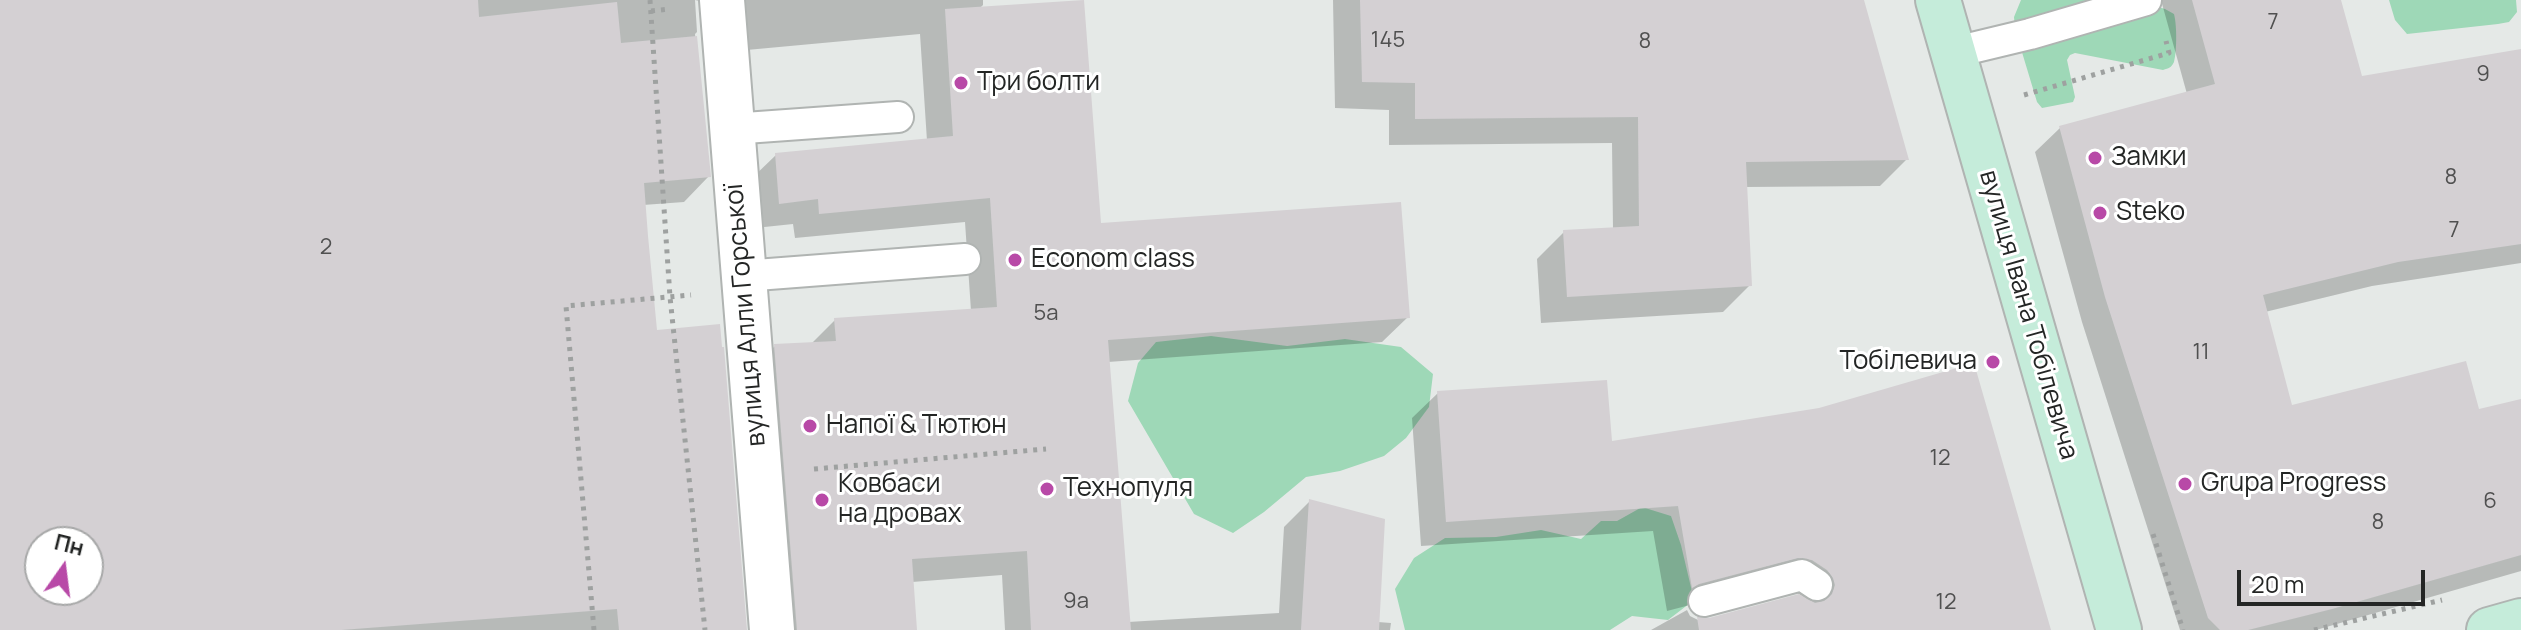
<!DOCTYPE html>
<html>
<head>
<meta charset="utf-8">
<style>
	body { margin:0 }
	#map { position:relative; width:2521px; height:630px; overflow:hidden; background:#e5e9e7; font-family:Manrope,sans-serif }
	canvas { display:block }
	.north { position:absolute; left:24px; top:526px; width:80px; height:80px; box-sizing:border-box; background:#fff; border:2px solid #a7a8a8; border-radius:50%; rotate:14deg; font-size:22px; font-weight:700; line-height:32px; text-align:center; color:#242625 }
	.north::after { content:''; display:block; margin:auto; width:28px; height:36px; background:#b849a7; clip-path:polygon(50% 0,100% 100%,50% 72%,0 100%) }
	.scale { position:absolute; left:2237px; top:570px; width:188px; height:36px; box-sizing:border-box; border:4px solid #242625; border-top:0; padding-left:10px; font-size:24px; line-height:28px; white-space:nowrap; color:#242625; -webkit-text-stroke:6px #fff; paint-order:stroke }
</style>
</head>
<body>
<div id="map">
<canvas width="2521" height="630"></canvas>
<div class="north">Пн</div>
<div class="scale">20 m</div>
</div>
<script>
const ctx = document.querySelector('canvas').getContext('2d');
ctx.lineJoin = 'round';
function fillPath(path, color) {
  ctx.fillStyle = color;
  ctx.fill(path, 'evenodd');
}
function stroke(path, color, width, dash) {
  ctx.strokeStyle = color;
  ctx.lineWidth = width;
  ctx.lineCap = dash ? 'butt' : 'round';
  ctx.setLineDash(dash || []);
  ctx.stroke(path);
}
function write(font, color, halo, rows, align = 'center') {
  ctx.font = font + ' Manrope,sans-serif';
  ctx.lineWidth = 6;
  ctx.setLineDash([]);
  ctx.textBaseline = 'middle';
  ctx.strokeStyle = halo;
  ctx.fillStyle = color;
  for (const [text, x, y, turn = 0] of rows) {
    ctx.save();
    ctx.translate(x, y);
    ctx.rotate((+turn || 0) * Math.PI / 180);
    ctx.textAlign = isNaN(turn) ? turn : align;
    if (halo) ctx.strokeText(text, 0, 0);
    ctx.fillText(text, 0, 0);
    ctx.restore();
  }
}
fillPath(new Path2D(`
	M 2021,0 L 2137,0 L 2165,9 L 2174,14 C 2177,25 2177,51 2174,62 C 2171,68 2169,68 2163,70 L 2075,53 L 2070,55 L 2067,60 L 2075,97 L 2073,102 L 2042,108 L 2037,102 L 2015,29 L 2014,17 Z
	M 2389,0 L 2516,0 L 2517,12 L 2509,22 L 2498,24 L 2407,34 L 2395,20 Z
	M 1211,336 L 1287,346 L 1345,339 L 1401,347 L 1433,374 L 1429,407 L 1406,438 L 1384,456 L 1340,471 L 1306,477 L 1264,512 L 1233,533 L 1194,514 L 1128,401 L 1138,363 L 1156,342 Z
	M 1642,507 L 1671,516 L 1681,545 L 1694,600 L 1668,620 L 1632,616 L 1610,630 L 1405,630 L 1395,589 L 1414,558 L 1445,538 L 1496,537 L 1541,530 L 1581,539 L 1601,521 L 1617,521 Z`), '#9ed8b7');
fillPath(new Path2D(`
	M 0,0 L 983,0 L 983,5 L 979,9 L 1099,225 L 1408,317 L 1382,342 L 1108,362 L 1128,622 L 1279,613 L 1284,527 L 1310,501 L 1378,622 L 1391,623 L 1390,630 L 1005,630 L 1002,575 L 912,582 L 915,630 L 770,630 L 750,372 L 775,346 L 810,345 L 835,320 L 971,311 L 965,222 L 795,238 L 793,224 L 755,228 L 750,180 L 776,155 L 927,141 L 920,34 L 725,52 L 708,3 L 695,0 L 697,32 L 695,34 L 709,176 L 684,202 L 643,205 L 655,333 L 745,630 L 0,630 ZM 40,542 L 88,542 L 88,590 L 40,590 Z
	M 1333,0 L 1863,0 L 1907,159 L 1880,186 L 1746,187 L 1750,285 L 1723,312 L 1541,323 L 1537,259 L 1564,232 L 1613,230 L 1612,143 L 1389,145 L 1389,110 L 1335,108 Z
	M 2161,0 L 2339,0 L 2360,78 L 2521,51 L 2521,263 L 2372,286 L 2265,312 L 2291,408 L 2477,412 L 2521,400 L 2521,571 L 2316,630 L 2180,630 L 2082,322 L 2035,152 L 2060,128 L 2187,94 Z
	M 1438,393 L 1610,444 L 2049,630 L 1651,630 L 1687,610 L 1690,616 L 1698,620 L 1709,620 L 1802,596 L 1778,582 L 1667,611 L 1653,531 L 1421,546 L 1412,418 Z`), '#0003');
fillPath(new Path2D(`
	M 0,0 L 478,0 L 479,17 L 617,2 L 621,43 L 697,36 L 711,177 L 644,183 L 648,236 L 657,330 L 720,324 L 722,347 L 724,347 L 747,630 L 619,630 L 617,609 L 341,630 L 0,630 ZM 40,542 L 88,542 L 88,590 L 40,590 Z
	M 1084,0 L 1101,223 L 1401,202 L 1410,318 L 1108,340 L 1131,630 L 1031,630 L 1027,551 L 912,559 L 917,630 L 797,630 L 774,344 L 836,341 L 834,318 L 997,307 L 990,198 L 819,214 L 818,199 L 779,204 L 775,153 L 953,136 L 945,9 Z
	M 1360,0 L 1864,0 L 1909,160 L 1746,162 L 1752,286 L 1567,297 L 1563,230 L 1639,226 L 1638,117 L 1415,119 L 1415,83 L 1362,82 Z
	M 2192,0 L 2341,0 L 2362,76 L 2521,49 L 2521,244 L 2398,262 L 2263,295 L 2292,405 L 2466,361 L 2479,409 L 2521,399 L 2521,555 L 2332,609 L 2248,630 L 2220,630 L 2208,618 L 2105,297 L 2059,126 L 2215,84 Z
	M 1974,363 L 2051,630 L 1699,630 L 1697,617 L 1709,618 L 1799,594 L 1815,603 L 1824,601 L 1832,594 L 1835,585 L 1833,578 L 1827,570 L 1812,560 L 1798,558 L 1699,584 L 1692,588 L 1678,506 L 1446,522 L 1437,391 L 1607,380 L 1612,441 L 1819,408 Z
	M 1309,499 L 1385,519 L 1379,630 L 1301,630 Z`), '#d4d0d3');
const lane = new Path2D(`
	M 1951,53 L 2030,34 L 2146,0
	M 731,129 L 898,117
	M 743,276 L 965,259
	M 1704,601 L 1802,575 L 1817,585`);
const street = new Path2D(`
	M 722,0 L 772,630`);
const secondary = new Path2D(`
	M 1938,0 L 2119,630
	M 2489,630 L 2521,621`);
stroke(lane, '#b0b4b2', 34);
stroke(street, '#b0b4b2', 48);
stroke(secondary, '#b0b4b2', 48);
stroke(new Path2D(`
	M 650,0 L 670,297 L 705,630
	M 651,11 L 670,9
	M 2024,95 L 2169,53 L 2166,41
	M 814,469 L 1046,449
	M 2153,534 L 2183,630
	M 594,630 L 566,306 L 691,295
	M 2314,630 L 2442,600`), '#9ea1a0', 5, [4, 6]);
stroke(lane, '#fff', 30);
stroke(street, '#fff', 44);
stroke(secondary, '#c5ecda', 44);
for (const [x, y, r, color] of [
	[961,83,8,"#b849a7"],
	[2095,158,8,"#b849a7"],
	[2100,213,8,"#b849a7"],
	[1015,260,8,"#b849a7"],
	[1993,362,8,"#b849a7"],
	[810,426,8,"#b849a7"],
	[2185,484,8,"#b849a7"],
	[1047,489,8,"#b849a7"],
	[822,500,8,"#b849a7"]
]) {
  const dot = new Path2D();
  dot.arc(x, y, r, 0, 2 * Math.PI);
  ctx.fillStyle = color;
  ctx.fill(dot);
  stroke(dot, '#fff', 3);
}
write('22px', '#505050', null, [
	["7",2273,23],
	["145",1388,41],
	["8",1645,42],
	["9",2483,75],
	["8",2451,178],
	["7",2454,231],
	["2",326,248],
	["5а",1046,314],
	["11",2201,353],
	["12",1940,459],
	["6",2490,502],
	["8",2378,523],
	["9а",1076,602],
	["12",1946,603]
]);
write('26px', '#242625', '#fff', [
	["Три болти",977,83],
	["Замки",2111,158],
	["Steko",2116,213],
	["Econom class",1031,260],
	["Тобілевича",1977,362,"right"],
	["Напої & Тютюн",826,426],
	["Grupa Progress",2201,484],
	["Ковбаси",838,485],
	["на дровах",838,515],
	["Технопуля",1063,489]
], 'left');
write('26px', '#242625', '#fff', [
	["вулиця Алли Горської",746,315,-95],
	["вулиця Івана Тобілевича",2028,315,74]
]);
</script>
</body>
</html>
